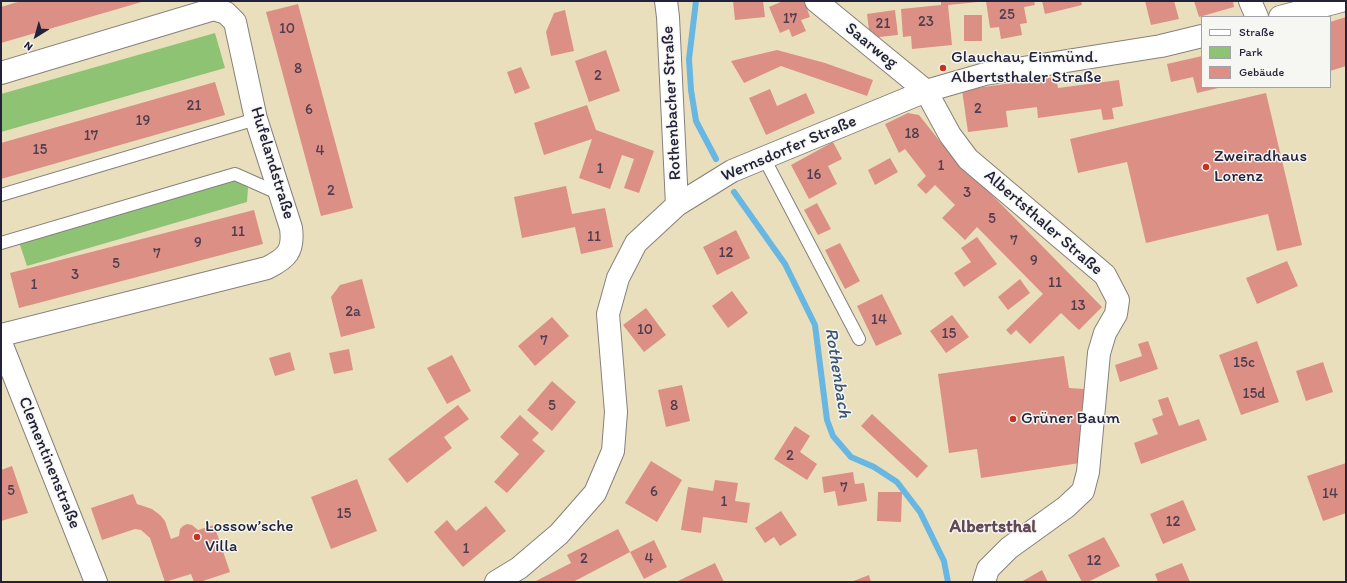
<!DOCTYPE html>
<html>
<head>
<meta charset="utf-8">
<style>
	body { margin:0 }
	#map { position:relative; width:1347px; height:583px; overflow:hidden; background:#eadfbc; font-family:Itim,sans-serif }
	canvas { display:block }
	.frame { position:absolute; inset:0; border:2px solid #22223b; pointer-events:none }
	.legend { position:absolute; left:1201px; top:16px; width:130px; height:72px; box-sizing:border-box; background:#f6f6f2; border:1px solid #a1a1a9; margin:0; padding:5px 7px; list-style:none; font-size:12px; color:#22223b }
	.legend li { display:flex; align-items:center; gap:8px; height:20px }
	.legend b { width:20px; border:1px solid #a1a1a9 }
	.north { position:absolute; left:16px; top:16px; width:40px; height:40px; -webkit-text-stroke:3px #f6f6f2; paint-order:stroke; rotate:217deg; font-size:11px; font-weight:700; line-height:16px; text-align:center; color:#22223b }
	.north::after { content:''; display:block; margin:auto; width:14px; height:18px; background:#22223b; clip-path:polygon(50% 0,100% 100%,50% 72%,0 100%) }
</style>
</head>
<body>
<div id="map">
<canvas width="1347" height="583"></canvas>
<div class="frame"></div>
<ul class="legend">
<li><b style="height:5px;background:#fff"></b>Straße</li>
<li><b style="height:11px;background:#8fc374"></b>Park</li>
<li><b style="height:11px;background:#dc8f85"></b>Gebäude</li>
</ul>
<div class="north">N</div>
</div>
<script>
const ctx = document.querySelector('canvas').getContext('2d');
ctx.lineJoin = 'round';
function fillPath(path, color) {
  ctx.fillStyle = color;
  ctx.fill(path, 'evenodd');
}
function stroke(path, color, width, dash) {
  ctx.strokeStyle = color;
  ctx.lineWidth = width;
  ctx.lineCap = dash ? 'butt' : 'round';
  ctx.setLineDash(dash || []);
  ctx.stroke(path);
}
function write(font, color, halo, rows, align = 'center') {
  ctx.font = font + ' Itim,sans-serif';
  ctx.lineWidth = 3;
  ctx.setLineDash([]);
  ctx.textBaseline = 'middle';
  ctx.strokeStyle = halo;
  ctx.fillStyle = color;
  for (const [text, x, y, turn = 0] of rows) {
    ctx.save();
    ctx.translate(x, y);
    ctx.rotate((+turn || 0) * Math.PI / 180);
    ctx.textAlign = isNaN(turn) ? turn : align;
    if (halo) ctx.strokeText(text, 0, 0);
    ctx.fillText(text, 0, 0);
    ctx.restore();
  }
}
fillPath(new Path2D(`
	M 215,33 L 225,68 L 1,132 L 1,94 Z
	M 235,174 L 248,188 L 247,202 L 27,266 L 18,239 Z`), '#8fc374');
stroke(new Path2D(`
	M 696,1 L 689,59 L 691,90 L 696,121 L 716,159
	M 734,192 L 785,264 L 815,325 L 827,420 L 833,436 L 851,457 L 874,467 L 897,482 L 920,512 L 944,561 L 948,582`), '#67b7e2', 6);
fillPath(new Path2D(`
	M 21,1 L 145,1 L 1,43 L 1,7 Z
	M 733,1 L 763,1 L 765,17 L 735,20 Z
	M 783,1 L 804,1 L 810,17 L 801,20 L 806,31 L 792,37 L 789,29 L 780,33 L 769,7 Z
	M 941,1 L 978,1 L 978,2 L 948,5 L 952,45 L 912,49 L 911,36 L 903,37 L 901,9 L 941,5 Z
	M 986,1 L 1034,1 L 1035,5 L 1024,7 L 1027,23 L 1020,24 L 1022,35 L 1001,39 L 999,27 L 990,28 Z
	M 1042,1 L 1081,1 L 1082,5 L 1045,14 Z
	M 1145,1 L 1174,1 L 1179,19 L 1151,25 Z
	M 1194,1 L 1233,1 L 1234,7 L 1199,17 Z
	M 298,4 L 353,208 L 321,216 L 266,12 Z
	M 565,10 L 574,51 L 551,56 L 546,32 L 554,13 Z
	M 895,10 L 898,35 L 870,38 L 867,14 Z
	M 964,15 L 982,15 L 982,41 L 964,41 Z
	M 1346,17 L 1346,66 L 1330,71 L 1330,22 Z
	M 606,50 L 620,91 L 589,102 L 575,61 Z
	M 777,50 L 825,63 L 873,80 L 867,96 L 781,66 L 744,83 L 731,61 Z
	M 1202,56 L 1202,87 L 1218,88 L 1197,93 L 1193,77 L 1171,82 L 1167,64 Z
	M 521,67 L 530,88 L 515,94 L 507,72 Z
	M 1056,77 L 1058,88 L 1119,80 L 1123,106 L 1112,108 L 1114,119 L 1103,120 L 1101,109 L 1038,118 L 1037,107 L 1006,111 L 1008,127 L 968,132 L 962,90 Z
	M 215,82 L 225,115 L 1,179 L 1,143 Z
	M 770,89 L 777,106 L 806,93 L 815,113 L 766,135 L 749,98 Z
	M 1266,93 L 1302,245 L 1277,251 L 1268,214 L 1146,243 L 1127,162 L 1078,173 L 1070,139 Z
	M 587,105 L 596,130 L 654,151 L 639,193 L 624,188 L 634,159 L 622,155 L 610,189 L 579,178 L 592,139 L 544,155 L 534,123 Z
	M 908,113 L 919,115 L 942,144 L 1102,307 L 1079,330 L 1061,313 L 1030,344 L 1016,330 L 1011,335 L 1006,330 L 1043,294 L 977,227 L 965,240 L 942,218 L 955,205 L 935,185 L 926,194 L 917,185 L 926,176 L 905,149 L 899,153 L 885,124 Z
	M 833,142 L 842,159 L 828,166 L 837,184 L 809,199 L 791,165 Z
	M 890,158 L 898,172 L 875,185 L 868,170 Z
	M 566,186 L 572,214 L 605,208 L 613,247 L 581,254 L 575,227 L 522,238 L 514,197 Z
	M 817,203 L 831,229 L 818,235 L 804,210 Z
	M 254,210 L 263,244 L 19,308 L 10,273 Z
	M 736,230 L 750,258 L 717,275 L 703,247 Z
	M 977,237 L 997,264 L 964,287 L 954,273 L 971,262 L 961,248 Z
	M 840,243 L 860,281 L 845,289 L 825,250 Z
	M 1287,261 L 1298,286 L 1257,304 L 1246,278 Z
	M 362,279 L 375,328 L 341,337 L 331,297 L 340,285 Z
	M 1020,279 L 1030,293 L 1008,310 L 998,297 Z
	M 732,291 L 748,313 L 728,328 L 712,306 Z
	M 882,294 L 902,334 L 876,346 L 857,306 Z
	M 646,308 L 666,335 L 644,352 L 623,325 Z
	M 952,315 L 969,337 L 946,353 L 930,331 Z
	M 552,317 L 569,336 L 535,366 L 518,346 Z
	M 1148,341 L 1158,369 L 1120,382 L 1115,365 L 1142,356 L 1138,344 Z
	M 1257,341 L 1279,402 L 1241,415 L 1219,355 Z
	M 349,349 L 353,370 L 334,374 L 329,353 Z
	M 290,352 L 295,370 L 275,376 L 269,358 Z
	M 452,355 L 471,391 L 447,404 L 427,368 Z
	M 1064,356 L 1069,388 L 1084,389 L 1080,463 L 981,478 L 977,449 L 949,453 L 938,374 Z
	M 1323,362 L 1333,392 L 1306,401 L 1296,371 Z
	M 552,381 L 576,402 L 552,431 L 527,410 Z
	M 682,385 L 690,421 L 666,427 L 658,390 Z
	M 1168,397 L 1179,426 L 1199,419 L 1207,440 L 1141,464 L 1134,443 L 1158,434 L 1152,419 L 1163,415 L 1158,400 Z
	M 458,405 L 469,419 L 444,437 L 452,448 L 407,483 L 388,459 Z
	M 872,414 L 928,466 L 917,478 L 861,426 Z
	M 520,415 L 539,433 L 532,440 L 545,451 L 507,493 L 494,482 L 519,454 L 500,437 Z
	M 795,426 L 810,436 L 800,452 L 817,464 L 807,480 L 774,459 Z
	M 651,461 L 682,480 L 657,522 L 625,503 Z
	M 1346,463 L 1346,513 L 1323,521 L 1307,476 Z
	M 12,466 L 28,513 L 1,521 L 1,470 Z
	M 853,472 L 855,484 L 864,483 L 867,501 L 838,506 L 835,491 L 824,493 L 822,477 Z
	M 357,479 L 377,531 L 331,549 L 311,497 Z
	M 715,480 L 738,483 L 735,501 L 750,503 L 747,523 L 703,517 L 701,533 L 681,530 L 688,487 L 713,491 Z
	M 878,492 L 902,492 L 901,522 L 877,521 Z
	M 133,494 L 137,504 L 152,509 L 160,515 L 165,521 L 171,539 L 179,536 L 180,529 L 183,526 L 187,524 L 192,525 L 198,530 L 214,525 L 230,572 L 200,582 L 194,582 L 191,574 L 165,582 L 150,538 L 141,530 L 135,529 L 102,540 L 91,508 Z
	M 1183,500 L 1196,530 L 1163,544 L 1150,514 Z
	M 486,506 L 506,531 L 463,567 L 434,532 L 447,520 L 456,531 Z
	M 781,511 L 797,535 L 780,546 L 774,537 L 765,543 L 755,528 Z
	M 618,529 L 630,552 L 573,582 L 534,582 L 571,563 L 567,555 Z
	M 1104,537 L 1120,566 L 1088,582 L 1082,582 L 1068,555 Z
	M 654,540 L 667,567 L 644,579 L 630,552 Z
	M 715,563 L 724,582 L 679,582 L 678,581 Z
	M 1182,563 L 1190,582 L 1158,582 L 1155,574 Z
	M 1042,570 L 1048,582 L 1021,582 Z
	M 869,575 L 871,582 L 851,582 Z`), '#dc8f85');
const service = new Path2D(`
	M 764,158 L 859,339
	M 1,195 L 256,119
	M 1,243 L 235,174 L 280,194`);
const minor = new Path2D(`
	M 666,1 L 668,17 L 677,205
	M 1250,1 L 1257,17
	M 1,73 L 214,9 L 226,13 L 235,22 L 256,119 L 291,228 C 294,251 287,258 267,268 L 1,335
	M 1,343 L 96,582
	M 496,582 L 519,568 L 559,534 L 595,493 L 613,451 L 616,412 L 608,314 L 618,278 L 636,243 L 677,205 L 732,171 L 926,91 L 816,1`);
const tertiary = new Path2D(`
	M 1280,17 L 1341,1
	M 984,582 L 988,569 L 1009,548 L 1066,507 L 1083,491 L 1088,472 L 1099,353 L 1105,333 L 1116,314 L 1118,300 L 1105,275 L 968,159 L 950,135 L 926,91 L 985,74 L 1161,46 L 1202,36`);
stroke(service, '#86807c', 14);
stroke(minor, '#86807c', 24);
stroke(tertiary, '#86807c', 24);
stroke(service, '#fff', 12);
stroke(minor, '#fff', 22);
stroke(tertiary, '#fff', 22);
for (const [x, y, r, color] of [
	[943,68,4,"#c8321e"],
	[1206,167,4,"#c8321e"],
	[1013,419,4,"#c8321e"],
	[197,537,4,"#c8321e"]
]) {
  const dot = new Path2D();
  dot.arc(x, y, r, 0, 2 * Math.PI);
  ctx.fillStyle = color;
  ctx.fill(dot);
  stroke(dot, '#f6f6f2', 1.5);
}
write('15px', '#503d4e', null, [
	["25",1007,15],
	["17",790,19],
	["23",926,22],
	["21",883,24],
	["10",287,29],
	["8",298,69],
	["2",598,76],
	["21",194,106],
	["2",978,109],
	["6",309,110],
	["19",143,121],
	["18",912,134],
	["17",91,136],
	["15",40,150],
	["4",320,151],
	["1",941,166],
	["1",600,169],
	["16",814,175],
	["2",331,191],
	["3",967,193],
	["5",992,219],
	["11",238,232],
	["11",594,237],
	["7",1014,241],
	["9",198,243],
	["12",726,253],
	["7",157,254],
	["9",1034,261],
	["5",116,264],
	["3",75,275],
	["11",1055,283],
	["1",34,285],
	["13",1078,306],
	["2a",353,312],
	["14",879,320],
	["10",645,330],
	["15",949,334],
	["7",544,341],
	["15c",1244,363],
	["15d",1254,394],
	["5",552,406],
	["8",674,406],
	["2",790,456],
	["7",844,488],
	["5",11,491],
	["6",654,492],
	["14",1330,494],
	["1",724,502],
	["15",344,514],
	["12",1173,522],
	["1",466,549],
	["2",584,559],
	["4",649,559],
	["12",1094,561]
]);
write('17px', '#22223b', '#f6f6f2', [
	["Saarweg",871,46,39],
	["Rothenbacher Straße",672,103,-93],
	["Wernsdorfer Straße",789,149,-23],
	["Hufelandstraße",272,163,73],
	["Albertsthaler Straße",1043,223,41],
	["Clementinenstraße",49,463,68]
]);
write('17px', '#22223b', '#f6f6f2', [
	["Glauchau, Einmünd.",951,58],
	["Albertsthaler Straße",951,78],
	["Zweiradhaus",1214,157],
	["Lorenz",1214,177],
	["Grüner Baum",1021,419],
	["Lossow’sche",205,527],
	["Villa",205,547]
], 'left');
write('italic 18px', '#3a5675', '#f6f6f2', [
	["Rothenbach",837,373,81]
]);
write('bold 18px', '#634855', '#f6f6f2', [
	["Albertsthal",993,527]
]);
</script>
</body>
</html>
